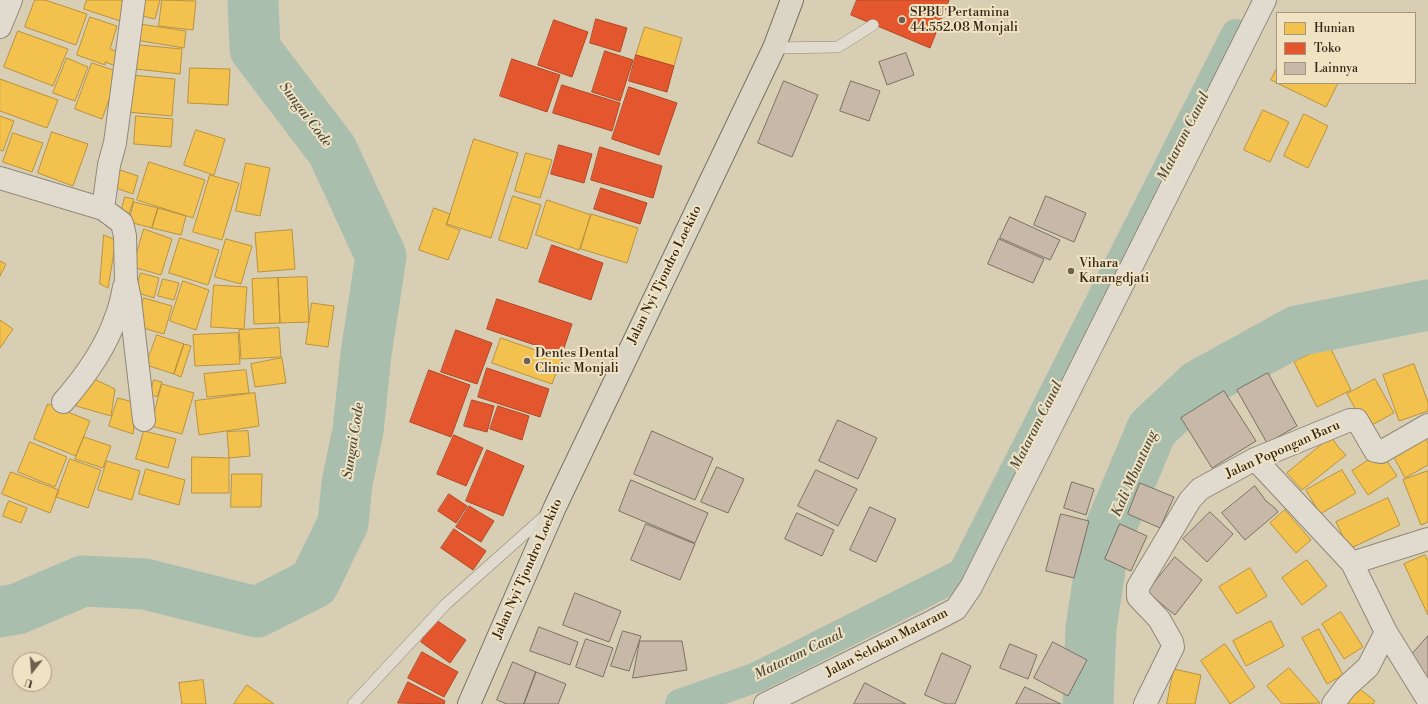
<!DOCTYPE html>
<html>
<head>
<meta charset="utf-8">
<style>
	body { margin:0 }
	#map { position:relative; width:1428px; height:704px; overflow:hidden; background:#d8ceb4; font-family:"Libre Bodoni",serif }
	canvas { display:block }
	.legend { position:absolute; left:1276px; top:12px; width:140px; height:72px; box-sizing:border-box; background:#efe3c4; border:1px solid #a5977e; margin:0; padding:5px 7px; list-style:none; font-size:12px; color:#372516 }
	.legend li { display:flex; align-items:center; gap:8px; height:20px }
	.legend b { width:20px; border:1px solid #a5977e }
	.north { position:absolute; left:12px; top:652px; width:40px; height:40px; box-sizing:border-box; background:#efe3c4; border:1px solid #a5977e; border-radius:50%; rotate:197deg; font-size:11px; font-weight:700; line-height:16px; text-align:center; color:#372516 }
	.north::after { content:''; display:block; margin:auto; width:14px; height:18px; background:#6f604d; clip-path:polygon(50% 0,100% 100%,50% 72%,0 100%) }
</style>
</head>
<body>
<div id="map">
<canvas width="1428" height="704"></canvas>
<ul class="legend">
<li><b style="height:11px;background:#f2c14e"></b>Hunian</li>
<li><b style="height:11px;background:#e4572e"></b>Toko</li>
<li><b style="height:11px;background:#c8b8a8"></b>Lainnya</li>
</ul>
<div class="north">U</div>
</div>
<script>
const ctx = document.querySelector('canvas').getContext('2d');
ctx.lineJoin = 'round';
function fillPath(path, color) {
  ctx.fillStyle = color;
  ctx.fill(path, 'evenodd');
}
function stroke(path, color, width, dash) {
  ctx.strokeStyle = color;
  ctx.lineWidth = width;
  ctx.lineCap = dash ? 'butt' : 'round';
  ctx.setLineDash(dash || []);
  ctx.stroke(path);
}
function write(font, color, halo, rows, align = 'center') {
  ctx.font = font + ' "Libre Bodoni",serif';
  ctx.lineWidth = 4;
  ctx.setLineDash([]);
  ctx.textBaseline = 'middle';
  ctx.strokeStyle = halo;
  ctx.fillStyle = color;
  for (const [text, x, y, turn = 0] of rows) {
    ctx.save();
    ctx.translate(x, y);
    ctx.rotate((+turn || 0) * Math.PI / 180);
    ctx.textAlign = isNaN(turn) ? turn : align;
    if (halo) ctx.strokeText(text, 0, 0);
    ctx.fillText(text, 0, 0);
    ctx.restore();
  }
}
const homes = new Path2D(`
	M 35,0 L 45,0 L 87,14 L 76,45 L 25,27 Z
	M 87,0 L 126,0 L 120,21 L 84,9 Z
	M 136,0 L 160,0 L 155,19 L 133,14 Z
	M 162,0 L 196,1 L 193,30 L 159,26 Z
	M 90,17 L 117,26 L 110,49 L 126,54 L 121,68 L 105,62 L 105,65 L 77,55 Z
	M 133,23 L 186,31 L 184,48 L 130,39 Z
	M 645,27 L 682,38 L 674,66 L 636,55 Z
	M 18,31 L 68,49 L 53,86 L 4,67 Z
	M 129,44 L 182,49 L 180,74 L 127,68 Z
	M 67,58 L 88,67 L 75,101 L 53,93 Z
	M 92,63 L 119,72 L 102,119 L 75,109 Z
	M 190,68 L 230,69 L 228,105 L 188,103 Z
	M 1277,68 L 1277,83 L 1338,83 L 1326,107 L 1271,80 Z
	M 130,75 L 175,79 L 172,116 L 127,112 Z
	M 0,79 L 58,100 L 47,128 L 0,111 Z
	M 1263,110 L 1289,122 L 1270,162 L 1244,150 Z
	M 1304,114 L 1328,126 L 1308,168 L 1284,156 Z
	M 0,116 L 14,121 L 3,151 L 0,150 Z
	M 136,116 L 173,119 L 171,147 L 134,144 Z
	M 196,130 L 225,139 L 214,175 L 184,165 Z
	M 52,132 L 88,144 L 73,186 L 38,173 Z
	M 13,133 L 43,143 L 32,172 L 3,162 Z
	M 474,139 L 518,153 L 491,238 L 447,224 Z
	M 526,153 L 552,160 L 540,198 L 515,191 Z
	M 149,162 L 205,180 L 193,218 L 137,200 Z
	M 246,163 L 270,168 L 260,216 L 236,211 Z
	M 117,169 L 138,176 L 133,194 L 113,187 Z
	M 210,175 L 239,183 L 222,240 L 193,232 Z
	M 513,196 L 541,205 L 527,249 L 499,240 Z
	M 125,197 L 134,199 L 126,222 L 119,220 Z
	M 547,200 L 591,215 L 579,250 L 536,235 Z
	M 134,202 L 158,208 L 152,228 L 129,222 Z
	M 158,208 L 186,216 L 181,235 L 152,228 Z
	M 434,208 L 450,214 L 446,225 L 460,230 L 448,260 L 419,250 Z
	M 591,214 L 638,228 L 627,263 L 581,249 Z
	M 144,229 L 172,239 L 161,275 L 133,267 Z
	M 292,230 L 295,269 L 258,272 L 255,233 Z
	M 104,235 L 116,240 L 108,288 L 100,284 Z
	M 180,238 L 219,250 L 208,285 L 169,273 Z
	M 226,239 L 252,246 L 241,284 L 215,277 Z
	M 0,261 L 6,264 L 0,276 Z
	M 141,273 L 159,278 L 154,298 L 135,292 Z
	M 307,277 L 309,322 L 280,323 L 278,278 Z
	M 278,278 L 280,323 L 254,324 L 252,279 Z
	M 163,279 L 179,283 L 174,300 L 158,296 Z
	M 183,281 L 209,290 L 196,330 L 170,321 Z
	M 214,285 L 247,287 L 244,329 L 211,327 Z
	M 144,298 L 172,306 L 164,334 L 136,326 Z
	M 312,303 L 334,306 L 328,347 L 306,344 Z
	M 0,320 L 13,329 L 0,348 Z
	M 279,328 L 281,357 L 241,359 L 239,330 Z
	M 238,333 L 240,364 L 195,366 L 193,335 Z
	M 157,335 L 184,344 L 174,374 L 146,365 Z
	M 501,338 L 561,359 L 552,384 L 492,363 Z
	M 184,344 L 191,346 L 181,377 L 174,374 Z
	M 1329,345 L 1351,390 L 1317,407 L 1294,362 Z
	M 282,358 L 286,383 L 255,387 L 251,364 Z
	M 1414,364 L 1428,402 L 1428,411 L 1399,421 L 1383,375 Z
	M 246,370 L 249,393 L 207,397 L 204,374 Z
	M 90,377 L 115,389 L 111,416 L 76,406 Z
	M 1375,379 L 1394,413 L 1366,428 L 1347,394 Z
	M 154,380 L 162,382 L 157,397 L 150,394 Z
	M 162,384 L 194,393 L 182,434 L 151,426 Z
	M 255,393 L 259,426 L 199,435 L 195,401 Z
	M 118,398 L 137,403 L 133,434 L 109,426 Z
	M 48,404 L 90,421 L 76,456 L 34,439 Z
	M 1421,430 L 1428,443 L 1428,465 L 1405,478 L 1389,448 Z
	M 144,431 L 176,439 L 168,468 L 136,459 Z
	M 248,431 L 250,456 L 229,458 L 227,432 Z
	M 84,437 L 111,446 L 103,468 L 75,459 Z
	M 1331,437 L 1339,448 L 1346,455 L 1302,490 L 1287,473 Z
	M 30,442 L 67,457 L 55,487 L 18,472 Z
	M 1381,452 L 1397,476 L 1368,495 L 1352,471 Z
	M 192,457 L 229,458 L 229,493 L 192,493 Z
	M 70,459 L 101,470 L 88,508 L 56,497 Z
	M 107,461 L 140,471 L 132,500 L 98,490 Z
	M 146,469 L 185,480 L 179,505 L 139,494 Z
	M 1342,470 L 1356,493 L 1320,514 L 1306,490 Z
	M 1428,471 L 1428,522 L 1421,525 L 1403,480 Z
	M 11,472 L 59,490 L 50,513 L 2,494 Z
	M 232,474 L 262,474 L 261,507 L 231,507 Z
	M 1388,498 L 1400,525 L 1349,549 L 1336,522 Z
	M 9,501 L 27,508 L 21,523 L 3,516 Z
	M 1285,510 L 1311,540 L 1296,553 L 1270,523 Z
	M 1425,555 L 1428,561 L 1428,615 L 1404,564 Z
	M 1307,560 L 1327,586 L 1302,605 L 1282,578 Z
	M 1250,568 L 1267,596 L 1237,614 L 1219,587 Z
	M 1341,612 L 1363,647 L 1344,659 L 1322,624 Z
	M 1271,621 L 1284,646 L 1246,666 L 1233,641 Z
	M 1319,629 L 1343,675 L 1327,684 L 1302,638 Z
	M 1225,644 L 1255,687 L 1230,704 L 1201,661 Z
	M 1289,668 L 1320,703 L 1282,704 L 1267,686 Z
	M 1174,669 L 1201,675 L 1195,704 L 1167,704 Z
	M 203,680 L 206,704 L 182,704 L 179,683 Z
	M 247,685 L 274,704 L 234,704 Z
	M 1356,686 L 1375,701 L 1373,704 L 1343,704 Z`);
fillPath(homes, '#f2c14e');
stroke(homes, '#ba923d', 1);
const shops = new Path2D(`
	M 857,0 L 949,0 L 930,48 L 851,15 Z
	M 596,19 L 627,28 L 620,52 L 590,43 Z
	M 554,20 L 588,32 L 572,77 L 538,65 Z
	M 605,51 L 633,60 L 620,101 L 592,92 Z
	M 636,55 L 674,66 L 667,92 L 629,81 Z
	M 512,59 L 560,75 L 547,112 L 500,96 Z
	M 562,85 L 620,103 L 612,131 L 553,113 Z
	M 629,87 L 677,103 L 659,155 L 612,139 Z
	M 559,145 L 592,154 L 584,183 L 551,174 Z
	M 600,147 L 662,166 L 653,198 L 591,180 Z
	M 601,188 L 647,203 L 640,224 L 594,209 Z
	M 552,245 L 603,263 L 591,300 L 539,282 Z
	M 497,299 L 572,324 L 562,354 L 487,329 Z
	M 456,330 L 492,343 L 477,384 L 441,372 Z
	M 487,368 L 549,389 L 540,417 L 478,397 Z
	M 429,370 L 470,385 L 451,437 L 410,422 Z
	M 472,400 L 494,406 L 487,432 L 464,426 Z
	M 498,406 L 529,416 L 522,440 L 490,429 Z
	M 454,435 L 483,448 L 466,486 L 437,474 Z
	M 487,450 L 524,466 L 503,516 L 466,501 Z
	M 449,494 L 467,506 L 456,523 L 438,511 Z
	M 469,506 L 494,521 L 481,542 L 456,527 Z
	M 454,529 L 486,551 L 473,570 L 441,548 Z
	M 436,620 L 466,640 L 450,663 L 421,642 Z
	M 422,652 L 458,672 L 444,697 L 408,678 Z
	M 408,682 L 445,701 L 444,704 L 398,703 Z`);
fillPath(shops, '#e4572e');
stroke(shops, '#b04827', 1);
stroke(new Path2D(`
	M 680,704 L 757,677 L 963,573 L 1236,34`), '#aabeae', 30);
stroke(new Path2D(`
	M 0,612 L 17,609 L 83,581 L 145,584 L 257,612 L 314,583 L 343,523 L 347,483 L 358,431 L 366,354 L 381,256 L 332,150 L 255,49 L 253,0
	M 1088,704 L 1091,628 L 1104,543 L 1152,429 L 1199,385 L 1297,331 L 1428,305`), '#aabeae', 51);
const building = new Path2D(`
	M 906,53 L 914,75 L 887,85 L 879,62 Z
	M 784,81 L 818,95 L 792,157 L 758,143 Z
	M 851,81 L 880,91 L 869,121 L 840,111 Z
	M 1046,196 L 1086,213 L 1074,242 L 1034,225 Z
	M 1010,217 L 1060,240 L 1050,260 L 1000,238 Z
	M 999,239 L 1044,259 L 1033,283 L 988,264 Z
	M 1268,373 L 1297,426 L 1267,443 L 1237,390 Z
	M 1224,391 L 1256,441 L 1212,468 L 1181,418 Z
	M 838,420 L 877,438 L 858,479 L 819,461 Z
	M 652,431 L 713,458 L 695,500 L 634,474 Z
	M 717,467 L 744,479 L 728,513 L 701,502 Z
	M 816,470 L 857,489 L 838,526 L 798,506 Z
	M 631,480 L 708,513 L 695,543 L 619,511 Z
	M 1072,482 L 1094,489 L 1086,515 L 1064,508 Z
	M 1140,483 L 1174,497 L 1160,528 L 1128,514 Z
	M 1255,486 L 1266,501 L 1275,508 L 1278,512 L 1245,540 L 1222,513 Z
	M 870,507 L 896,519 L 876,562 L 850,550 Z
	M 1210,512 L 1233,534 L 1207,562 L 1183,539 Z
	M 797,513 L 834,530 L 822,556 L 785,539 Z
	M 1061,514 L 1089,521 L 1074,578 L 1046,571 Z
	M 646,524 L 695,544 L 680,580 L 631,560 Z
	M 1120,524 L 1147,536 L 1131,571 L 1105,559 Z
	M 1175,557 L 1202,580 L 1175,615 L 1147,592 Z
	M 575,593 L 621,611 L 609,642 L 563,625 Z
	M 539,627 L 578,642 L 570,665 L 530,651 Z
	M 623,631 L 641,636 L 629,671 L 611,666 Z
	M 1428,636 L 1428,680 L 1406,661 Z
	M 586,639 L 613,648 L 603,677 L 576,667 Z
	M 640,641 L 682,641 L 687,670 L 633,678 Z
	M 1053,642 L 1087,660 L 1068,696 L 1034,678 Z
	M 1010,644 L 1037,655 L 1028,679 L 1000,668 Z
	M 942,653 L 971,666 L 955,704 L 946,704 L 925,695 Z
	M 513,662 L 536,672 L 524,704 L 507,704 L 497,700 Z
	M 536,672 L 566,684 L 558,704 L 524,704 Z
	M 865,683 L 906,704 L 854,704 Z
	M 1025,687 L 1061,704 L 1016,704 Z`);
fillPath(building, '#c8b8a8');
stroke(building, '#797263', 1);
const lane = new Path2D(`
	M 774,48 L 838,47 L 873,25
	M 353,704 L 446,604 L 547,514`);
const street = new Path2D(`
	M 0,27 L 11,0
	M 0,178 L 103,209 L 122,223 L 125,236 L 126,280 L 130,299 L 144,420
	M 103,209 L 109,165 L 115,143 L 134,0
	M 63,402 C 84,378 106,347 116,317 C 120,308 122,297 124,287
	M 1255,459 L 1352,563 L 1386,632 L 1428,700
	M 1352,563 L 1428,539
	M 765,704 L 935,620 L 956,609 L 971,587 L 1265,0
	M 1145,704 L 1173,647 L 1172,642 L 1159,619 L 1138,597 L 1138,587 L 1190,500 L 1200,489 L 1255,459 L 1350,420 L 1357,420 L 1375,451 L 1381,452 L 1428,425
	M 1333,704 L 1346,687 L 1368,667 L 1386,632`);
const primary = new Path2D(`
	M 469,704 L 555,507 L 774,48 L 792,0`);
stroke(lane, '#908878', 12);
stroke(street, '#908878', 24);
stroke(primary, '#797263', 24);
stroke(lane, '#e0dbce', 11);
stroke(street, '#e0dbce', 22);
stroke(primary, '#dbd5c6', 22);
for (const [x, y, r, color] of [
	[902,20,4,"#6f604d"],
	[1071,271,4,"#6f604d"],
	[527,361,4,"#6f604d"]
]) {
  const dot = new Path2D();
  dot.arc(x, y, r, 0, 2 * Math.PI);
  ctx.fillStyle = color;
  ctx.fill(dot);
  stroke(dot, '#efe3c4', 1.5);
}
write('13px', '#372516', '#efe3c4', [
	["SPBU Pertamina",910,13],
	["44.552.08 Monjali",910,28],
	["Vihara",1079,264],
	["Karangdjati",1079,279],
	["Dentes Dental",535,354],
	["Clinic Monjali",535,369]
], 'left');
write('13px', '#372516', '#efe3c4', [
	["Jalan Nyi Tjondro Loekito",665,275,-64],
	["Jalan Popongan Baru",1283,450,-24],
	["Jalan Nyi Tjondro Loekito",528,569,-66],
	["Jalan Selokan Mataram",887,643,-27]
]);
write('italic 14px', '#4f4a3c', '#efe3c4', [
	["Sungai Code",305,115,53],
	["Mataram Canal",1184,137,-63],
	["Mataram Canal",1037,426,-63],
	["Sungai Code",354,441,-81],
	["Kali Mbuntung",1135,474,-66],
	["Mataram Canal",799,655,-26]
]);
</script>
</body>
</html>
